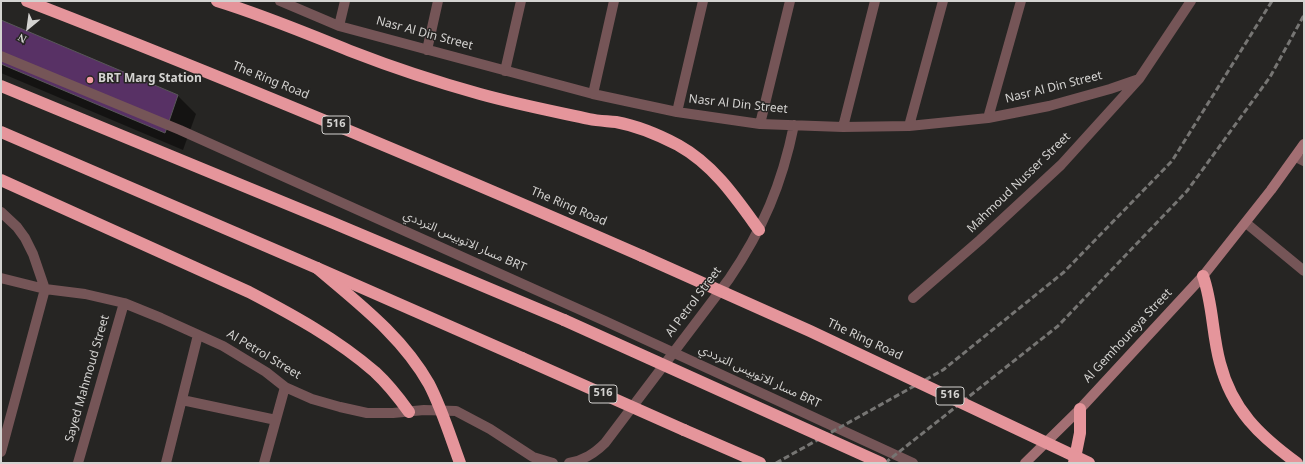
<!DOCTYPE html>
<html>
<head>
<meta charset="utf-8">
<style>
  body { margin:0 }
  #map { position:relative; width:1305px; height:464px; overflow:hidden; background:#262523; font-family:Georgia,serif }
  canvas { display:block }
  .frame { position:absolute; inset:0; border:2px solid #d4d3d1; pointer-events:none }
  .north { position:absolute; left:8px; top:8px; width:40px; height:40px; -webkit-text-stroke:3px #262523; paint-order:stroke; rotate:209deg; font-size:11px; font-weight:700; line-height:16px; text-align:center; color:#d4d3d1 }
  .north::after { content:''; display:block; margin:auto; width:14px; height:18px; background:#d4d3d1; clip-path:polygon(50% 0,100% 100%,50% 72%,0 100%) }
</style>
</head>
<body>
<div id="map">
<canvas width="1305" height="464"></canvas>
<div class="frame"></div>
<div class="north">N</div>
</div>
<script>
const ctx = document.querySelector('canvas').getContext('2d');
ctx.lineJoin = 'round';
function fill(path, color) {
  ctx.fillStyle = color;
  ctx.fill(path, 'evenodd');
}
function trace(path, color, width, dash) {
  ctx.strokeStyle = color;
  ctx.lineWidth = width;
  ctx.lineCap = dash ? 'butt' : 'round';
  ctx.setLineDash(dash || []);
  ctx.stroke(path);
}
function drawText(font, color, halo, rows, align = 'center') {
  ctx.font = font + ' Georgia,"Noto Sans Arabic",serif';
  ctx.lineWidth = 3;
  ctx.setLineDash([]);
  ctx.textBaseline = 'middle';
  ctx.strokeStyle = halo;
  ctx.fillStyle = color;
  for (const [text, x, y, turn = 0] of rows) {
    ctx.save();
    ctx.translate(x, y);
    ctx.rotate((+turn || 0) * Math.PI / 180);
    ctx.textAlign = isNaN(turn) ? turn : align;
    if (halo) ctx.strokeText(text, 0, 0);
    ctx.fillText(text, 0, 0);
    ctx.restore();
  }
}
fill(new Path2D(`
  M1 22 178 96 196 114 183 150 1 73Z`), '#0007');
const building = new Path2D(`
  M1 20 178 95 165 133 1 64Z`);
fill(building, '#583165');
trace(building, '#595759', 1);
trace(new Path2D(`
  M1 56 180 130 605 321 913 463`), '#755557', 10);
trace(new Path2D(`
  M280 1 339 26 593 94 677 112 760 124 843 127 909 126 988 118 1049 106 1110 89 1139 79
  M339 26 345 1
  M427 50 438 1
  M505 71 521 1
  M593 94 614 1
  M677 112 703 1
  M988 118 1021 1
  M760 124 790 1
  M909 126 943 1
  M843 127 875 1
  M1296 157 1304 161
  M1 212 17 227 25 238 33 254 45 289 1 452
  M1246 223 1304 271
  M1 278 45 289 85 294 124 303 161 318 223 346 266 372 285 387 312 399 340 407 367 413H393L424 410 456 411 490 429 533 457 553 463
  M913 298 980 240 1061 165 1139 79 1191 1
  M182 400 276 420
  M78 463 124 303
  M166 463 198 335
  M264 463 285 387
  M569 463C584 460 594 454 605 443L729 279C763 229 782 184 794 125`), '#755557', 10);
trace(new Path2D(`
  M1025 463 1080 409 1203 276 1271 190 1304 144`), '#a36f73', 10);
trace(new Path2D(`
  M27 1C234 81 438 167 642 256
  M217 1C263 15 308 34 353 52 394 68 437 82 480 94 516 104 552 111 589 119 598 121 607 121 616 122 638 126 659 135 678 145 714 165 736 198 759 230
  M1 86 331 222 564 320
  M1 132 317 268 522 358
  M1 180 249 292C293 315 337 339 375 372 388 384 399 398 409 412
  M1203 276C1213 304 1212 334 1220 363 1232 410 1260 436 1297 463
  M684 430 760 463
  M1074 463 1080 433V409`), '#e5959b', 12);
trace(new Path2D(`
  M776 463 943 370 1064 272 1172 161 1272 1
  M885 463 1058 326 1187 191 1270 77 1304 15`), '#767573', 3, [6, 3]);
trace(new Path2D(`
  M642 256 810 331 1089 463
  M317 268C358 303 402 336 429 384 442 409 450 436 460 463
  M564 320 881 463
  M522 358 684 430`), '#e5959b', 12);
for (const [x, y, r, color] of [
  [90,80,4,"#f49aa1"]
]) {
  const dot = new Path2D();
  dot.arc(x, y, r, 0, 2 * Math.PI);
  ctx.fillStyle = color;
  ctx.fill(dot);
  trace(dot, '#262523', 1.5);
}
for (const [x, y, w] of [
  [336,125,28],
  [603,394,28],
  [950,396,28]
]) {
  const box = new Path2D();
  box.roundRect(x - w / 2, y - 9, w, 18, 3);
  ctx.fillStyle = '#262523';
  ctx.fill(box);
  trace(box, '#d4d3d1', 1);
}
drawText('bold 11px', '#d4d3d1', null, [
  ["516",336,125],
  ["516",603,394],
  ["516",950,396]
]);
drawText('12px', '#d4d3d1', '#262523', [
  ["Nasr Al Din Street",424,35,15],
  ["The Ring Road",270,82,22],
  ["Nasr Al Din Street",1054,89,-14],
  ["Nasr Al Din Street",738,106,6],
  ["Mahmoud Nusser Street",1020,184,-44],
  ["The Ring Road",568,208,23],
  ["مسار الاتوبيس الترددي BRT",464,243,24],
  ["Al Petrol Street",695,303,-53],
  ["Al Gemhoureya Street",1129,337,-47],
  ["The Ring Road",864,341,25],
  ["Al Petrol Street",263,356,31],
  ["مسار الاتوبيس الترددي BRT",759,378,25],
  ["Sayed Mahmoud Street",89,379,-74]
]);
drawText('bold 12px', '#d4d3d1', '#262523', [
  ["BRT Marg Station",98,80]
], 'left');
</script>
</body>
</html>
